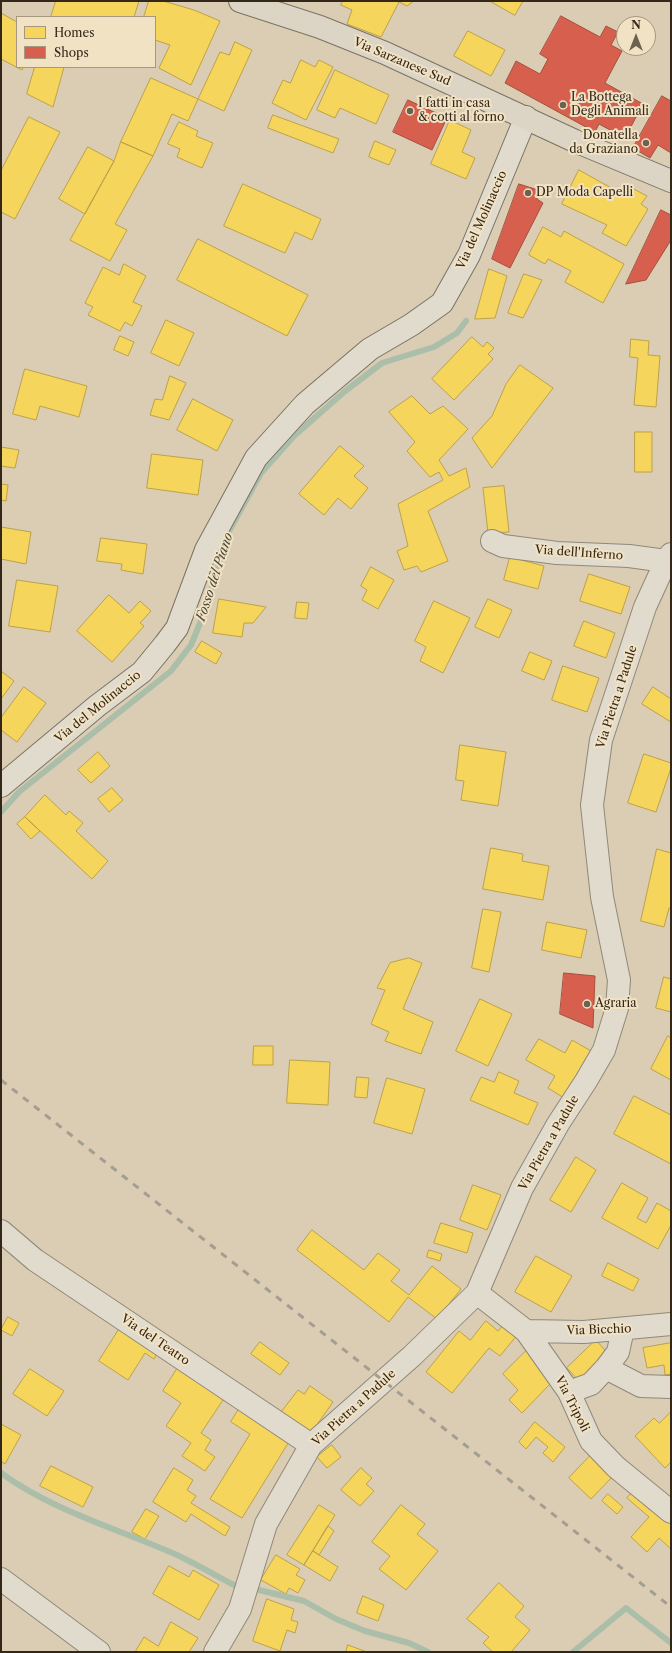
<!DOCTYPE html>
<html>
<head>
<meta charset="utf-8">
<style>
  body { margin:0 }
  #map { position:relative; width:672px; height:1653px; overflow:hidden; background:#dacdb3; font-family:"Libre Caslon Text",serif }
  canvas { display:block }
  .frame { position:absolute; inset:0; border:2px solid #33271a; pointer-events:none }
  .legend { position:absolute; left:16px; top:16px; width:140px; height:52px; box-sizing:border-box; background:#f1e2c4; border:1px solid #a59780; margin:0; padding:5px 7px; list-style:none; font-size:12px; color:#33271a }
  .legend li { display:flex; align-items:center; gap:8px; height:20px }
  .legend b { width:20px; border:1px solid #a59780 }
  .north { position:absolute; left:616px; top:16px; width:40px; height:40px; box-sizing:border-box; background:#f1e2c4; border:1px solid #a59780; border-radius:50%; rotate:0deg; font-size:11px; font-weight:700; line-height:16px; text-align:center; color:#33271a }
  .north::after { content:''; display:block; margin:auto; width:14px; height:18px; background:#6d6150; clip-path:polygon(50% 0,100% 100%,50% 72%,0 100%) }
</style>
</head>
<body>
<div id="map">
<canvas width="672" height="1653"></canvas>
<div class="frame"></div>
<ul class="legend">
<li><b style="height:11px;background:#f6d55c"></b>Homes</li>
<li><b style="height:11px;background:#d6604d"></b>Shops</li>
</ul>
<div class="north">N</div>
</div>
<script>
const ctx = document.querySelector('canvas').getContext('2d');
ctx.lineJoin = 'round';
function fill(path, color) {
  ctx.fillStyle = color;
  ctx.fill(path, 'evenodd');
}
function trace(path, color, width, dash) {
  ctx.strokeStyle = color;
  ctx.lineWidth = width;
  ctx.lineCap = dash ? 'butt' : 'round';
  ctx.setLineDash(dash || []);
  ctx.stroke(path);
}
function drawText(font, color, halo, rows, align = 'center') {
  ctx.font = font + ' "Libre Caslon Text",serif';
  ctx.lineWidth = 4;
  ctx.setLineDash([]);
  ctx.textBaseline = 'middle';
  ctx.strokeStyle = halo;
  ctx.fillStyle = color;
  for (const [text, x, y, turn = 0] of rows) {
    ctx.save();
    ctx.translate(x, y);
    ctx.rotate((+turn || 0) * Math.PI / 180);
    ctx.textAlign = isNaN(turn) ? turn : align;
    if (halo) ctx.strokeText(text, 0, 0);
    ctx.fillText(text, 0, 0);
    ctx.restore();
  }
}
const homes = new Path2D(`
  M56 1H139L134 17H51Z
  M149 1H163L194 10 220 21 191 85 159 68 170 45 155 40V17H144Z
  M343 1H414L407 6 399 2 381 37 347 24 352 10 341 5Z
  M490 1H523L515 15Z
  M1 13 17 22V67H23L22 70 1 59Z
  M468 31 505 50 491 76 454 56Z
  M235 42 252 50 224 111 198 99 220 52 229 55Z
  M301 60 315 67 319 60 333 67 306 120 272 103 283 80 290 83Z
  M35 67H64L53 107 27 94Z
  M335 70 389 95 376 124 340 108 335 118 317 110Z
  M151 78 198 99 188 121 172 114 153 156 121 142Z
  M273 115 339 139 333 153 268 128Z
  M29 117 60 132 15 219 1 212V171Z
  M450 120 471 130 462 152 475 158 466 179 431 164Z
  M179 122 198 131 196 136 213 143 202 168 177 157 180 149 168 144Z
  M375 141 396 150 389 165 369 157Z
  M121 142 153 156 115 224 127 230 110 261 70 240 114 161Z
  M88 147 114 161 85 214 59 199Z
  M579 170 622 194 626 185 647 196 641 204 648 209 626 246 602 233 607 225 562 204Z
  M243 184 321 219 312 240 295 232 285 253 224 226Z
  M543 227 561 237 564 231 624 264 603 303 565 282 571 271 548 259 545 264 529 255Z
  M198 239 308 295 287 336 177 280Z
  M124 264 146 276 133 302 142 306 132 326 125 322 120 331 88 315 93 307 85 303 103 267 119 275Z
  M489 269 507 276 495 318 475 319Z
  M524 274 542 280 523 318 508 313Z
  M166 320 194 333 179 366 151 353Z
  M120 336 134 342 128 356 114 350Z
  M472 337 483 347 487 342 494 348 488 354 493 359 454 400 432 379Z
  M631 339 649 341 648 355 660 356 656 407 634 405 638 358 630 357Z
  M520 365 553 388 492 468 472 438 492 416 506 384Z
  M25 369 87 386 79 417 40 406 36 420 13 414Z
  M170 376 186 383 169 420 150 415 155 399 162 400Z
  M412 396 430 414 443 406 468 429 439 460 449 476 466 468 470 487 428 511 448 561 421 572 417 566 404 570 397 551 408 546 398 504 443 480 439 472 430 477 407 451 415 442 389 412Z
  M193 399 233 420 217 451 177 430Z
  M635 432H652V472H635Z
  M340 446 364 466 354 476 368 488 351 509 338 498 324 515 299 494Z
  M1 447 19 450 15 468 1 466Z
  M152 454 203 460 198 495 147 488Z
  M1 484 8 485 6 501 1 500Z
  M504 486 509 532 488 533 483 488Z
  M1 527 31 532 26 564 1 559Z
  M101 538 147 544 143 574 121 570 122 564 97 561Z
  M510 557 544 566 538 589 504 580Z
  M371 567 394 580 378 609 362 600 367 590 361 586Z
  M589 574 630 587 621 614 580 601Z
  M17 580 58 586 50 632 9 626Z
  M109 595 129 613 140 601 151 611 140 623 144 626 112 662 77 631Z
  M219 599 266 607 253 623H244L242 637 213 633Z
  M488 599 512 610 499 638 475 627Z
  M434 601 470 618 443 673 420 661 426 647 415 641Z
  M297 602 309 603 307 619 295 618Z
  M584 621 615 633 606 658 574 646Z
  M202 641 222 653 216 664 195 652Z
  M530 652 552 661 544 680 522 671Z
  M563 666 599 678 587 712 552 700Z
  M1 671 14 681 1 699Z
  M24 687 46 703 17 742 1 730V718Z
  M653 687 671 699V722L642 704Z
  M460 745 506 752 498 806 461 800 464 781 456 780Z
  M98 752 110 766 91 783 78 770Z
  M644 754 671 763V768L656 812 628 803Z
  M112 788 123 800 109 812 98 799Z
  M45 795 66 815 69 811 83 823 76 831 108 861 92 879 25 817Z
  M25 817 40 831 31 839 17 824Z
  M491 848 523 854 522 861 549 866 543 900 483 889Z
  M657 849 671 853V908H669L664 927 641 921Z
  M483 909 501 912 489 972 472 968Z
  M547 922 587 930 581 958 542 950Z
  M409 958 422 963 403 1009 433 1022 421 1054 385 1041 389 1032 371 1024 385 990 377 988 390 963Z
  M664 977 671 979V1012L656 1008Z
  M480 999 512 1014 488 1066 456 1051Z
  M668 1036 671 1038V1080L651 1069Z
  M539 1039 565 1053 572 1040 591 1051 564 1098 548 1088 555 1076 526 1060Z
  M254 1046H273V1065H253Z
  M290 1060 330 1062 328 1105 287 1103Z
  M499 1072 519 1081 514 1093 538 1103 528 1125 470 1100 481 1077 494 1082Z
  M357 1077 369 1078 367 1098 355 1097Z
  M387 1078 425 1089 412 1134 374 1123Z
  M634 1096 671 1115V1164L614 1134Z
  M576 1157 596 1170 571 1212 550 1200Z
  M622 1183 648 1198 637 1218 646 1223 657 1203 671 1211V1225L658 1249 602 1218Z
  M473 1185 501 1195 487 1230 460 1220Z
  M441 1223 473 1233 467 1253 434 1243Z
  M312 1230 364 1270 378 1253 400 1270 391 1281 409 1295 432 1266 461 1289 437 1319 408 1297 389 1322 297 1250Z
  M429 1250 442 1254 440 1261 427 1257Z
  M536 1256 572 1276 551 1312 515 1292Z
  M608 1263 639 1279 633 1291 602 1276Z
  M8 1317 19 1323 12 1336 1 1330Z
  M486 1321 498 1331 505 1323 518 1334 500 1356 489 1348 452 1393 426 1372 459 1331 470 1340Z
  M120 1328 158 1352 154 1359 145 1353 128 1380 99 1361Z
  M596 1340 610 1356 581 1383 567 1368Z
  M260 1342 289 1363 280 1375 251 1354Z
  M671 1343V1374L665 1375 664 1365 647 1368 643 1348Z
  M528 1349 551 1383 522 1413 509 1400 518 1390 503 1374Z
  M179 1366 225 1397 201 1433 211 1440 205 1450 215 1457 205 1471 182 1456 191 1443 166 1426 181 1403 163 1391Z
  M30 1369 64 1391 47 1416 13 1394Z
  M310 1386 333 1402 311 1433 281 1412 298 1390 304 1394Z
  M239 1409 290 1440 242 1518 210 1499 250 1434 231 1422Z
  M671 1412V1462L665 1468 635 1436 654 1418 659 1423Z
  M535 1422 565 1447 553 1462 543 1453 548 1447 536 1437 526 1449 519 1442Z
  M1 1424 21 1435 5 1464 1 1461Z
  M332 1445 341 1457 327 1468 317 1457Z
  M592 1454 614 1475 591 1499 569 1478Z
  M51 1466 93 1487 83 1507 40 1486Z
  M174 1468 193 1480 187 1490 196 1496 191 1503 230 1527 225 1536 191 1514 186 1522 153 1502Z
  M361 1468 372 1478 366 1484 374 1491 360 1506 341 1490Z
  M632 1493 650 1510 656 1503 671 1517V1549L659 1538 647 1552 631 1537 649 1517 627 1498Z
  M608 1494 623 1507 617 1514 602 1501Z
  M319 1505 335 1515 304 1565 287 1555Z
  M401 1505 425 1524 417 1534 438 1551 406 1590 379 1569 390 1556 372 1542Z
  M146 1509 159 1516 145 1539 132 1532Z
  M328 1526 334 1531 319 1555 313 1551Z
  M313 1551 338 1567 330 1581 304 1565Z
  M276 1555 300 1569 296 1575 305 1580 298 1593 289 1588 286 1594 261 1580Z
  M169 1566 189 1577 193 1570 219 1585 199 1620 153 1594Z
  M499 1583 524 1606 515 1617 530 1630 511 1652H493L483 1643 489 1637 467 1619Z
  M363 1596 384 1605 378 1621 357 1613Z
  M267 1599 294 1609 291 1620 298 1622 295 1633 287 1630 280 1651 253 1641Z
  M171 1622 198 1638 189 1652H135L144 1637 158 1646Z
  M348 1645 367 1652H346Z`);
fill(homes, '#f6d55c');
trace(homes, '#bca148', 1);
const shops = new Path2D(`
  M561 16 600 37 606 26 618 32 611 45 622 51 605 83 643 104 625 138 599 124 595 132 505 83 516 61 540 74 548 59 540 54Z
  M662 96 671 101V153L658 145 650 158 633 148Z
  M408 100 447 118 432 150 393 132Z
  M519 184 538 190 537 199 543 203 510 268 492 259Z
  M661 210 671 215V240L646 280 626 284Z
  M564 973 595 976 593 1028 560 1014Z`);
fill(shops, '#d6604d');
trace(shops, '#a54f3e', 1);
trace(new Path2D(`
  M1 812 19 792 171 671 191 645 205 611 228 533 261 473 294 436 344 392 382 363 434 347 457 333 466 321
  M1 1473C53 1511 118 1529 177 1555 196 1564 215 1575 234 1585
  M259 1590 304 1601 336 1619 365 1631 409 1643 428 1652
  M573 1652 626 1608 671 1643`), '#abbeaa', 6);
const street = new Path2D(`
  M492 541 503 546 557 553 629 556 666 561
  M1 1231 35 1260 311 1445
  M477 1293 526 1331 569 1392 591 1441 616 1467 671 1512
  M526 1331 584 1332 671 1324
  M606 1368 618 1352 623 1329
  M569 1392 591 1384 606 1368 641 1386 671 1387
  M1 1579 99 1652
  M215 1652 240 1609 266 1524 311 1445 412 1356 477 1293 522 1188 558 1124 586 1081 604 1050 617 1008 619 980 602 897 592 805 601 740 645 607 666 561 671 554`);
const secondary = new Path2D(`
  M1 786 97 706 142 672 165 644 177 628 206 550 256 458 305 404 370 349 411 325 442 303 469 255 526 117`);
const primary = new Path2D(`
  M240 1 320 27 385 53 575 141 671 181`);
trace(street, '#908878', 24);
trace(secondary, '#7a7263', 24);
trace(primary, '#7a7263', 24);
trace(street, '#e1dbce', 22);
trace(secondary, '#e1dbce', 22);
trace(primary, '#dcd5c6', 22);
trace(new Path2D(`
  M1 1080 671 1607`), '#a39d92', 3, [7, 7]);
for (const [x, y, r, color] of [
  [563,105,4,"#6d6150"],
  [410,111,4,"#6d6150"],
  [646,143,4,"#6d6150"],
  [528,193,4,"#6d6150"],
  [587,1004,4,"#6d6150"]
]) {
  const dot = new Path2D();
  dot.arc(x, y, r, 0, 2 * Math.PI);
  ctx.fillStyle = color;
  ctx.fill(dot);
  trace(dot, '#f1e2c4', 1.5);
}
drawText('12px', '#33271a', '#f1e2c4', [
  ["Via Sarzanese Sud",402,62,23],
  ["Via del Molinaccio",482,220,-66],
  ["Via dell'Inferno",579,553,4],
  ["Via Pietra a Padule",617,697,-72],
  ["Via del Molinaccio",98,707,-39],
  ["Via Pietra a Padule",549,1143,-60],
  ["Via Bicchio",599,1330,-2],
  ["Via del Teatro",155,1340,34],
  ["Via Tripoli",572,1404,63],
  ["Via Pietra a Padule",354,1408,-42]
]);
drawText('12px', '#33271a', '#f1e2c4', [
  ["La Bottega",571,98],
  ["Degli Animali",571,112],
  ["I fatti in casa",418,104],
  ["& cotti al forno",418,118],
  ["Donatella",638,136,"right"],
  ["da Graziano",638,150,"right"],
  ["DP Moda Capelli",536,193],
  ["Agraria",595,1004]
], 'left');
drawText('italic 13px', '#4c4b3d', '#f1e2c4', [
  ["Fosso del Piano",215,577,-72]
]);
</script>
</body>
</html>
